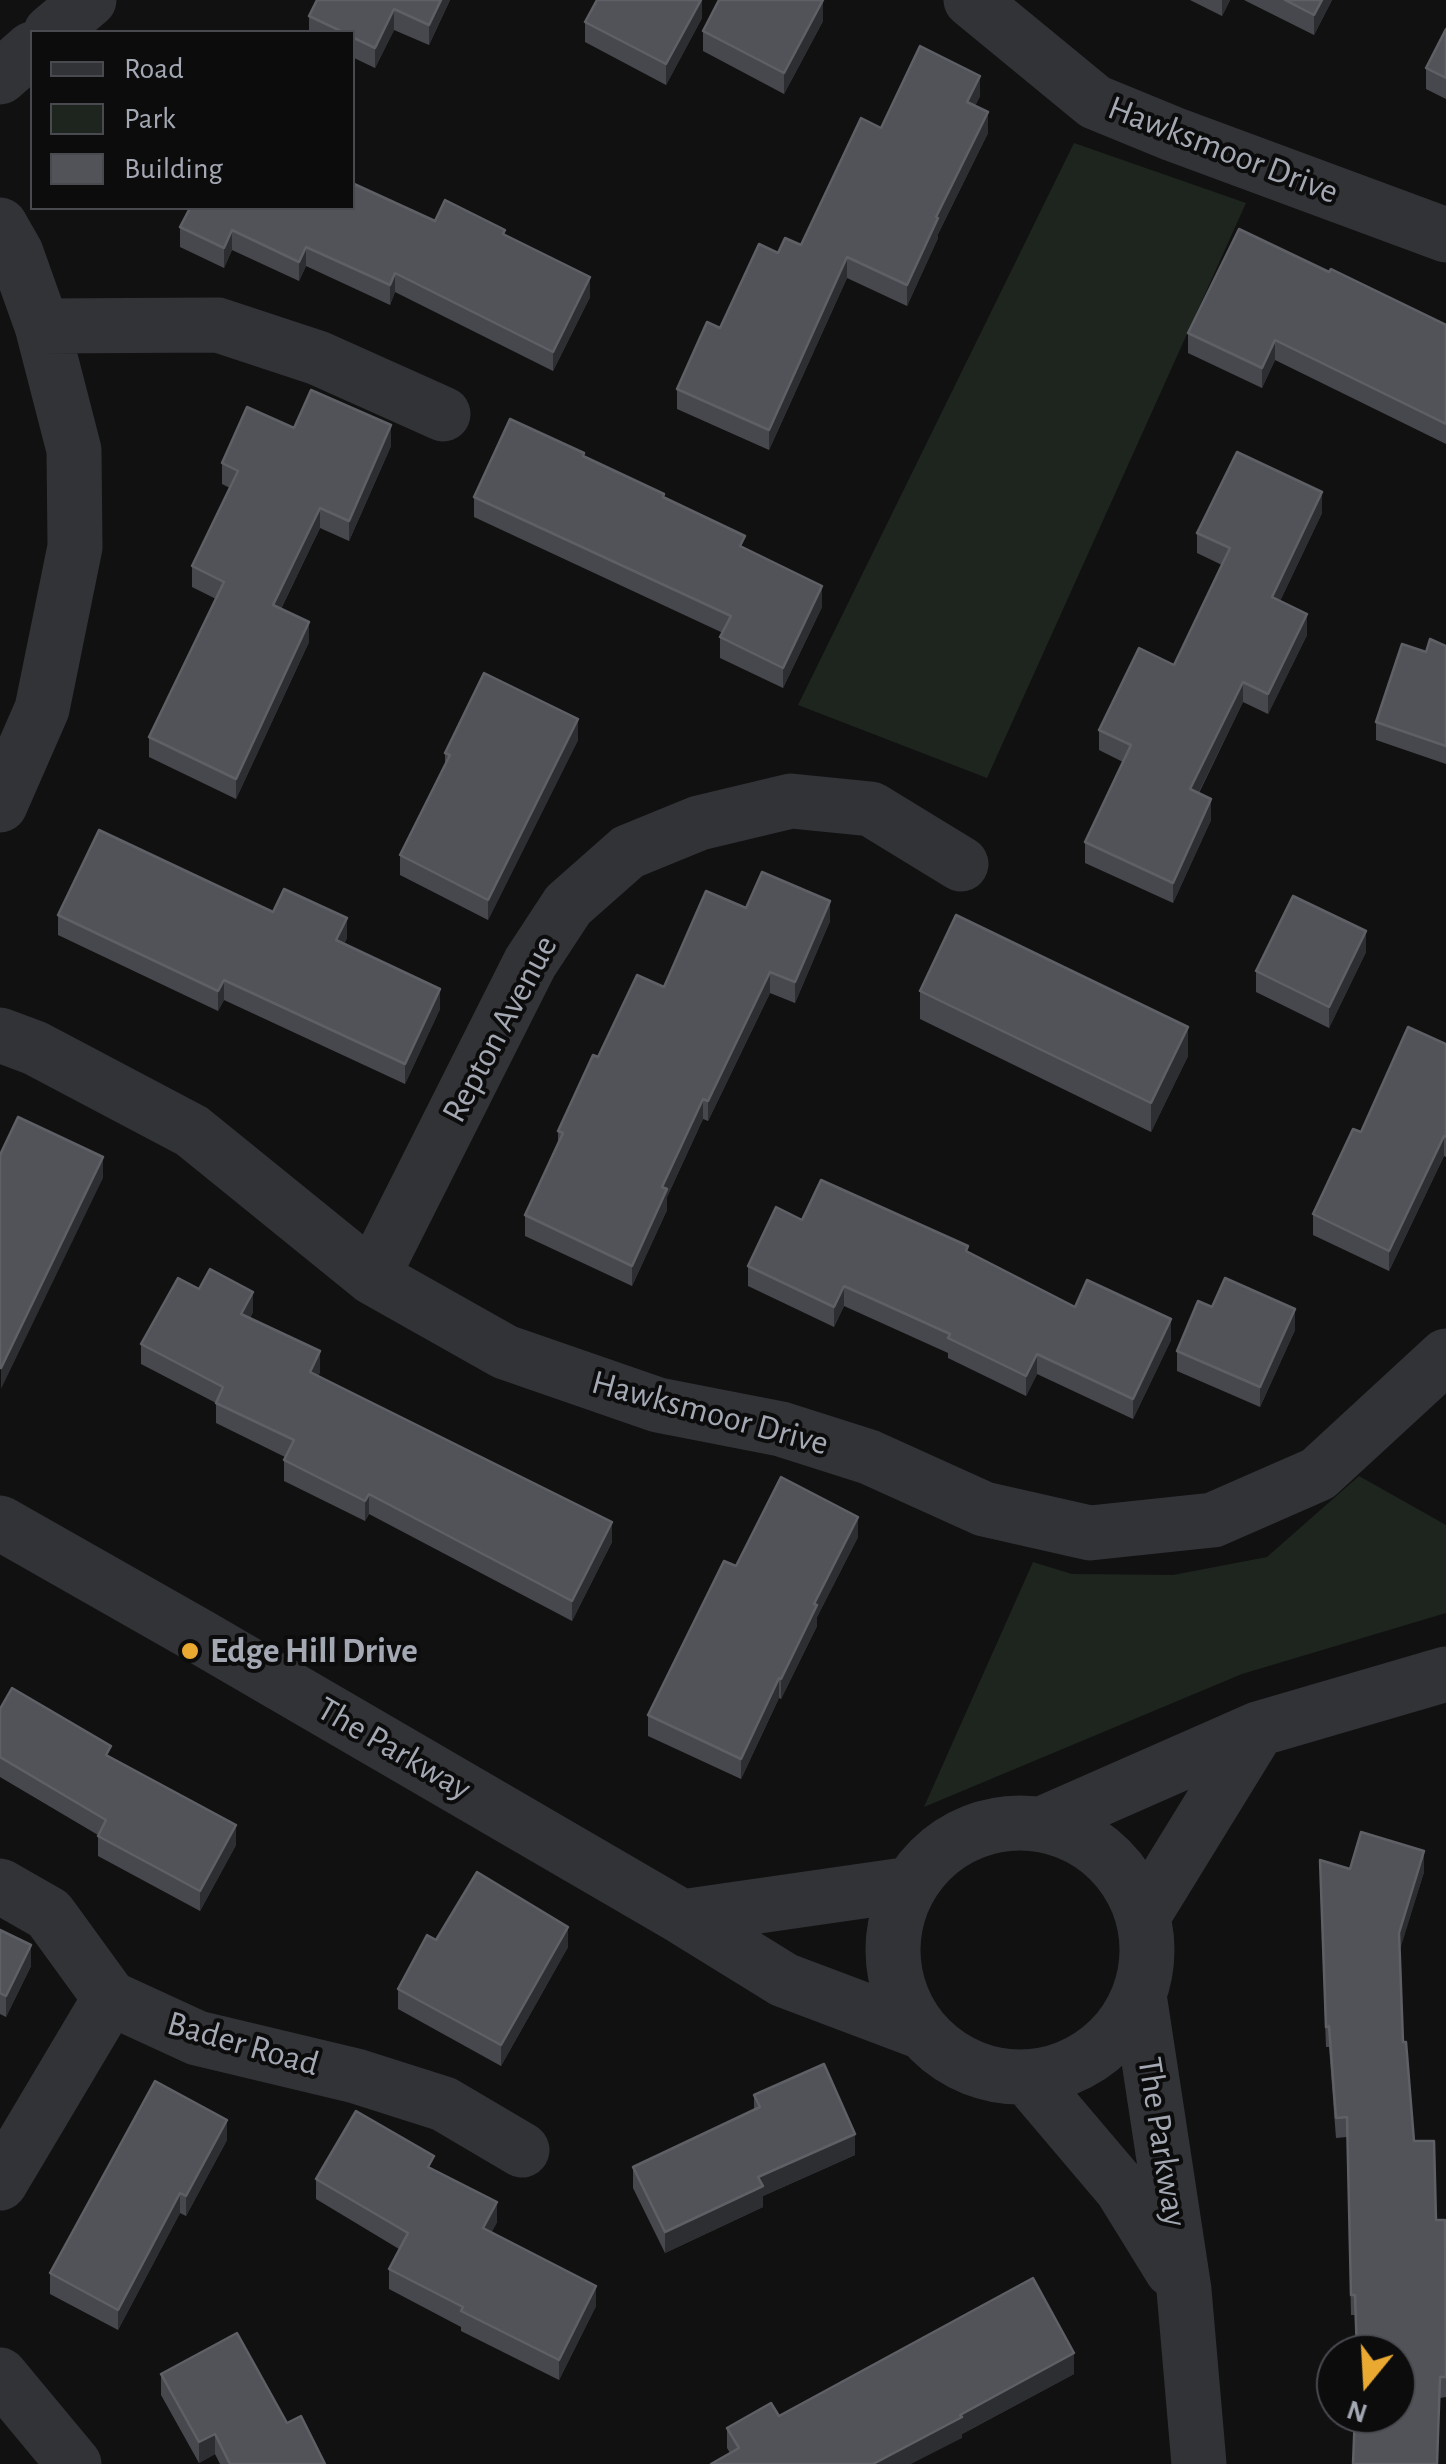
<!DOCTYPE html>
<html>
<head>
<meta charset="utf-8">
<style>
  body { margin:0 }
  #map { position:relative; width:1446px; height:2464px; overflow:hidden; background:#111112; font-family:"Alegreya Sans",sans-serif }
  canvas { display:block }
  .legend { position:absolute; left:30px; top:30px; width:325px; height:180px; box-sizing:border-box; background:#0c0c0d; border:2px solid #484a4f; margin:0; padding:12px 18px; list-style:none; font-size:30px; color:#a3a8b3 }
  .legend li { display:flex; align-items:center; gap:20px; height:50px }
  .legend b { width:50px; border:2px solid #484a4f }
  .north { position:absolute; left:1316px; top:2334px; width:100px; height:100px; box-sizing:border-box; background:#0c0c0d; border:2px solid #484a4f; border-radius:50%; rotate:198deg; font-size:28px; font-weight:700; line-height:40px; text-align:center; color:#a3a8b3 }
  .north::after { content:''; display:block; margin:auto; width:35px; height:45px; background:#eaaa31; clip-path:polygon(50% 0,100% 100%,50% 72%,0 100%) }
</style>
</head>
<body>
<div id="map">
<canvas width="1446" height="2464"></canvas>
<ul class="legend">
<li><b style="height:12px;background:#323337"></b>Road</li>
<li><b style="height:28px;background:#1d251e"></b>Park</li>
<li><b style="height:28px;background:#515358"></b>Building</li>
</ul>
<div class="north">N</div>
</div>
<script>
const ctx = document.querySelector('canvas').getContext('2d');
ctx.lineJoin = 'round';
function fill(path, color) {
  ctx.fillStyle = color;
  ctx.fill(path, 'evenodd');
}
function trace(path, color, width, dash) {
  ctx.strokeStyle = color;
  ctx.lineWidth = width;
  ctx.lineCap = dash ? 'butt' : 'round';
  ctx.setLineDash(dash || []);
  ctx.stroke(path);
}
function drawText(font, color, halo, rows, align = 'center') {
  ctx.font = font + ' "Alegreya Sans",sans-serif';
  ctx.lineWidth = 8;
  ctx.setLineDash([]);
  ctx.textBaseline = 'middle';
  ctx.strokeStyle = halo;
  ctx.fillStyle = color;
  for (const [text, x, y, turn = 0] of rows) {
    ctx.save();
    ctx.translate(x, y);
    ctx.rotate((+turn || 0) * Math.PI / 180);
    ctx.textAlign = isNaN(turn) ? turn : align;
    if (halo) ctx.strokeText(text, 0, 0);
    ctx.fillText(text, 0, 0);
    ctx.restore();
  }
}
fill(new Path2D(`
  M1074 143 1246 203 987 778 798 705Z
  M1359 1476 1446 1525V1613L1242 1674 924 1807 1033 1562 1072 1574 1173 1575 1267 1557Z`), '#1d251e');
trace(new Path2D(`
  M971 0 1095 102 1173 134 1446 235
  M51 32 89 0
  M0 77 32 49
  M0 225 16 253 42 326 74 450 75 547 42 709 0 805
  M42 326 218 325 318 358 443 414
  M0 1035 35 1048 192 1131 372 1277 505 1352 658 1405 781 1429 869 1457 984 1509 1090 1533 1213 1520 1318 1474 1446 1356
  M372 1277 530 963 568 905 628 852 699 823 791 801 871 809 961 864
  M0 1886 49 1914 110 1998 197 2038 356 2076 444 2104 522 2150
  M0 2183 110 1998
  M0 2375 74 2464`), '#323337', 55);
trace(new Path2D(`
  M0 1523 199 1636 682 1917 784 1980 922 2032
  M893 1950a127 127 0 1 1 254 0a127 127 0 1 1-254 0Z
  M1042 1824 1258 1729 1446 1674
  M1143 1916 1258 1729
  M682 1917 911 1884
  M1139 1995 1184 2290 1199 2464
  M1027 2077 1122 2189 1172 2270`), '#323337', 55);
fill(new Path2D(`
  M450 0 429 45 394 30 375 68 352 57V32H309V16Z
  M702 0V18L666 85 585 42V22Z
  M1190 0H1230L1222 16Z
  M1244 0H1332L1314 35Z
  M823 21 784 94 703 51V31Z
  M1446 29V99L1426 89V68Z
  M980 96 975 106 988 133 938 234V238L907 306 847 278 769 450 677 409V389L720 328 778 253 801 245 881 128Z
  M186 208H352L435 221 505 235 590 297 553 371 395 292 390 305 306 266 299 281 232 250 224 268 180 247V227L189 210Z
  M1329 272 1446 325V444L1275 360 1262 388 1188 353V333Z
  M294 428 391 446 349 541 320 528 281 609 309 642 236 799 149 757V737L216 599 192 587V566L230 488 222 484V463Z
  M584 456 664 498 745 549 822 607 783 688 720 658V637L723 633 474 517V497Z
  M1322 513 1280 601 1307 635 1268 714 1243 702 1199 793 1211 820 1173 903 1085 863V842L1123 762 1099 750V730L1174 665 1222 565 1197 553V533Z
  M1446 646V764L1376 740V722L1426 652Z
  M578 740 488 920 400 875V855L445 765V753Z
  M746 908 830 921 795 1003 770 993 708 1121 703 1119 667 1197V1210L632 1286 525 1236V1215L558 1144V1131L598 1057 664 987Z
  M273 912 347 938 344 944 440 1009 405 1084 224 1000 218 1011 58 935V915Z
  M1366 952 1329 1028 1256 992V971Z
  M920 991 1188 1056 1151 1132 920 1019Z
  M1446 1044V1157L1444 1156 1389 1271 1313 1235V1214L1361 1132Z
  M802 1220 968 1252 1075 1307 1171 1340 1133 1419 1037 1374 1026 1396 948 1358V1353L844 1306 834 1327 748 1286V1266Z
  M199 1289 253 1312 250 1318 320 1372 318 1376 612 1542 572 1621 369 1514 365 1521 284 1481V1460L285 1457 216 1423V1403L141 1364V1344Z
  M1212 1307 1295 1330 1260 1407 1177 1371V1351Z
  M858 1537 817 1617V1626L781 1699 779 1698 741 1779 648 1736V1715L736 1566Z
  M0 1709 111 1757 236 1845 200 1911 98 1856V1835L0 1777Z
  M1350 1869 1424 1872 1399 1951 1403 2042 1414 2141 1436 2220 1446 2243V2397L1440 2398 1396 2414 1355 2315H1351L1347 2137 1336 2138 1329 2047H1326L1320 1880Z
  M0 1930 31 1966 6 2017 0 2014Z
  M436 1940 568 1947 501 2066 398 2009V1989Z
  M754 2095 855 2155 763 2196V2207L665 2253 633 2188V2167L754 2109Z
  M227 2140 186 2216 180 2213 118 2330 50 2294V2273Z
  M434 2170 497 2222 491 2233 596 2306 559 2380 461 2331V2327L389 2289V2269L399 2249 316 2199V2179Z
  M161 2374 287 2423 325 2464H220L215 2454 199 2463 161 2395Z
  M1074 2374 962 2434V2438L730 2453 727 2448V2428L779 2416Z`), '#47484d');
fill(new Path2D(`
  M441 0H450L429 45V25Z
  M701 0H702V18L666 85V64Z
  M823 0V21L784 94V73Z
  M1222 0H1230L1222 16Z
  M1322 0H1332L1314 35V15Z
  M394 9V30L375 68V48Z
  M980 76V96L967 123V102Z
  M988 112V133L938 234V238L907 306V285L936 217Z
  M232 230V250L224 268V248Z
  M306 247V266L299 281V262Z
  M847 257V278L769 450V430Z
  M395 273V292L390 305V285Z
  M590 277V297L553 371V352Z
  M1275 340V360L1262 388V368Z
  M391 425V446L349 541V521Z
  M1322 492V513L1272 618V597Z
  M320 508V528L273 625V605Z
  M822 586V607L783 688V668Z
  M1307 614V635L1268 714V694Z
  M309 622V642L236 799V779Z
  M1243 682V702L1190 810V789Z
  M578 719V740L488 920V900Z
  M1211 799V820L1173 903V883Z
  M830 901V921L795 1003V982Z
  M347 918V938L336 960V940Z
  M1366 931V952L1329 1028V1007Z
  M770 972V993L708 1121V1101Z
  M224 980V1000L218 1011V991Z
  M440 989V1009L405 1084V1064Z
  M1188 1027V1056L1151 1132V1103Z
  M703 1099V1119L667 1197V1210L632 1286V1266L662 1187Z
  M1444 1136V1156L1389 1271V1251Z
  M103 1157V1178L1 1389V1368Z
  M844 1286V1306L834 1327V1307Z
  M253 1292V1312L241 1334V1314Z
  M1295 1309V1330L1260 1407V1387Z
  M1171 1319V1340L1133 1419V1399Z
  M320 1351V1372L310 1392V1372Z
  M1037 1354V1374L1026 1396V1376Z
  M369 1494V1514L365 1521V1501Z
  M858 1517V1537L817 1617V1626L781 1699V1679L814 1604Z
  M612 1522V1542L572 1621V1601Z
  M779 1678V1698L741 1779V1759Z
  M236 1825V1845L200 1911V1891Z
  M1424 1851V1872L1399 1953V1933Z
  M568 1927V1947L501 2066V2045Z
  M31 1945V1966L6 2017V1996Z
  M227 2120V2140L186 2216V2196Z
  M855 2134V2155L763 2196V2207L665 2253V2232L758 2177Z
  M180 2193V2213L118 2330V2310Z
  M497 2202V2222L483 2249V2228Z
  M596 2286V2306L559 2380V2360Z
  M1074 2353V2374L962 2434V2438L911 2464H873Z
  M215 2434V2454L199 2463V2442Z`), '#2d2e31');
const building = new Path2D(`
  M317 0H441L429 25 394 9 375 48 352 37V32H343L309 16Z
  M597 0H701L666 64 585 22Z
  M719 0H823L784 73 703 31Z
  M1285 0H1322L1314 15Z
  M1446 29V78L1426 68Z
  M920 46 980 76 967 102 988 112 936 217 938 218 907 285 847 257 769 430 677 389 707 322 720 328 759 244 778 253 785 238 801 245 861 118 881 128Z
  M352 183 435 221 445 200 505 230 503 234 590 277 553 352 395 273 390 285 306 247 299 262 232 230 224 248 180 227 190 208H352Z
  M1239 229 1329 272 1331 269 1446 325V424L1275 340 1262 368 1188 333Z
  M311 390 391 425 349 521 320 508 273 605 309 622 236 779 149 737 224 582 192 566 238 471 222 463 247 407 294 428Z
  M510 419 584 453 583 456 664 494 663 497 745 536 740 546 822 586 783 668 720 637 731 616 474 497Z
  M1237 452 1322 492 1272 597 1307 614 1268 694 1243 682 1190 789 1211 799 1173 883 1085 842 1131 745 1099 730 1139 648 1174 665 1230 548 1197 533Z
  M1430 639 1446 646V746L1376 722 1402 644 1426 652Z
  M484 673 578 719 488 900 400 855 450 755 445 753Z
  M99 830 273 912 284 889 347 918 336 940 440 989 405 1064 224 980 218 991 58 915Z
  M762 872 830 901 795 982 770 972 708 1101 703 1099 662 1187 667 1189 632 1266 525 1215 563 1133 558 1131 593 1055 598 1057 637 975 664 987 706 891 746 908Z
  M1293 896 1366 931 1329 1007 1256 971Z
  M956 915 1188 1027 1151 1103 920 991Z
  M1408 1027 1446 1044V1137L1444 1136 1389 1251 1313 1214 1353 1129 1361 1132Z
  M18 1117 103 1157 1 1368H0V1155Z
  M821 1180 968 1246 966 1251 1075 1307 1087 1280 1171 1319 1133 1399 1037 1354 1026 1376 948 1338 950 1334 844 1286 834 1307 748 1266 776 1207 802 1220Z
  M210 1269 253 1292 241 1314 320 1351 310 1372 612 1522 572 1601 369 1494 365 1501 284 1460 294 1440 216 1403 223 1387 141 1344 178 1278 199 1289Z
  M1225 1278 1295 1309 1260 1387 1177 1351 1198 1301 1212 1307Z
  M781 1477 858 1517 814 1604 817 1605 781 1679 779 1678 741 1759 648 1715 724 1561 736 1566Z
  M12 1688 111 1746 106 1755 236 1825 200 1891 98 1836 106 1820 0 1757V1709Z
  M1361 1832 1424 1851 1399 1933 1403 2042H1406L1414 2141H1434L1436 2220H1445L1446 2377H1440L1437 2464H1353L1355 2414H1396V2354H1357L1355 2295H1351L1347 2117 1336 2118 1329 2026 1326 2027 1320 1860 1350 1869Z
  M477 1872 568 1927 501 2045 398 1989 427 1935 436 1940Z
  M0 1930 31 1945 6 1996 0 1993Z
  M824 2064 855 2134 758 2177 763 2186 665 2232 633 2167 760 2107 754 2095Z
  M155 2081 227 2120 186 2196 180 2193 118 2310 50 2273Z
  M356 2111 434 2156 428 2167 497 2202 483 2228 596 2286 559 2360 461 2311 463 2307 389 2269 408 2233 316 2179Z
  M1033 2278 1074 2353 960 2415 962 2417 873 2464H711L739 2448 727 2428 771 2403 779 2416Z
  M237 2333 287 2423 301 2416 325 2464H230L215 2434 199 2442 161 2374Z`);
fill(building, '#515358');
trace(building, '#5e6066', 2.5);
for (const [x, y, r, color] of [
  [190,1651,10,"#eaaa31"]
]) {
  const dot = new Path2D();
  dot.arc(x, y, r, 0, 2 * Math.PI);
  ctx.fillStyle = color;
  ctx.fill(dot);
  trace(dot, '#0c0c0d', 4);
}
drawText('35px', '#a3a8b3', '#0c0c0d', [
  ["Hawksmoor Drive",1223,150,21],
  ["Repton Avenue",500,1029,-62],
  ["Hawksmoor Drive",710,1413,15],
  ["The Parkway",394,1749,30],
  ["Bader Road",243,2044,16],
  ["The Parkway",1162,2142,81]
]);
drawText('bold 35px', '#a3a8b3', '#0c0c0d', [
  ["Edge Hill Drive",210,1651]
], 'left');
</script>
</body>
</html>
